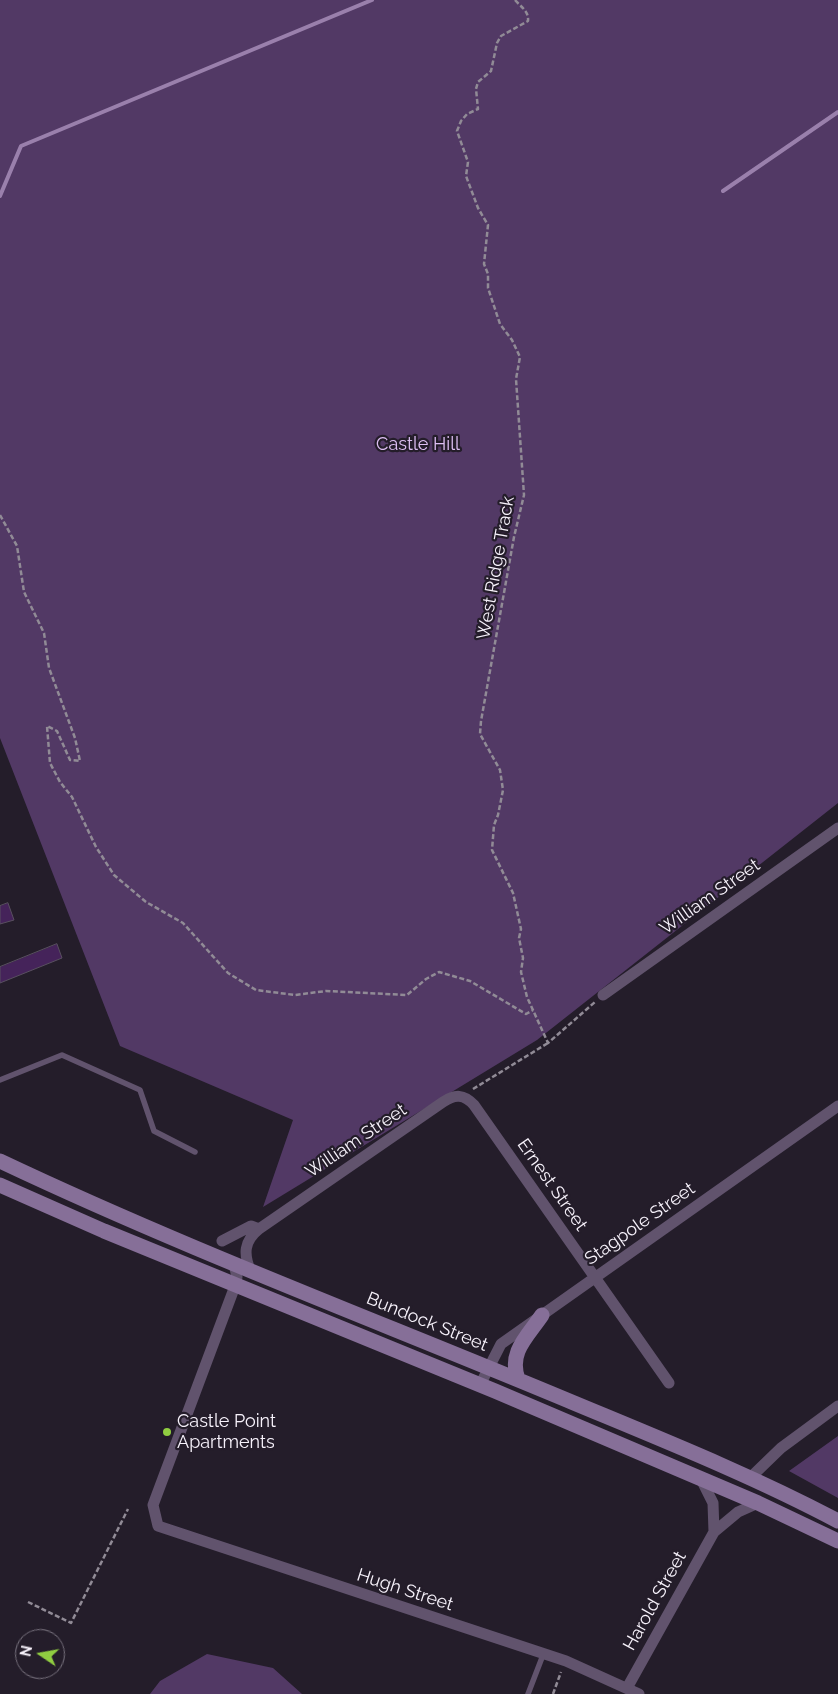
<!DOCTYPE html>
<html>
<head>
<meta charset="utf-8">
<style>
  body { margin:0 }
  #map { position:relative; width:838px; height:1694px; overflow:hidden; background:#241d2a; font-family:Raleway,sans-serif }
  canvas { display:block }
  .north { position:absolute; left:15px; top:1629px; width:50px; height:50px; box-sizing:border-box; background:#241d2a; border:1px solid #78727e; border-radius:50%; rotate:282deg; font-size:14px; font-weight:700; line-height:20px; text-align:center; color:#f7f2fb }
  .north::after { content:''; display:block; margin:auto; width:18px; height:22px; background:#90cd41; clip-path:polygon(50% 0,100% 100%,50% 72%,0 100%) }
</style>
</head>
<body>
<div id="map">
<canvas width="838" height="1694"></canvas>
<div class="north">N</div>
</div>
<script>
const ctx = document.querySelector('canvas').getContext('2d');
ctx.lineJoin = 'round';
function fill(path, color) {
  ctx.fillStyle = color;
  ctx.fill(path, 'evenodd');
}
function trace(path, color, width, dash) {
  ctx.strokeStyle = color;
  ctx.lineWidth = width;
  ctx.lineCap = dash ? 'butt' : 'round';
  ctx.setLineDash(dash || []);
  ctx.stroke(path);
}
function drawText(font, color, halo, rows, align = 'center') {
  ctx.font = font + ' Raleway,sans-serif';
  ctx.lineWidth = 4.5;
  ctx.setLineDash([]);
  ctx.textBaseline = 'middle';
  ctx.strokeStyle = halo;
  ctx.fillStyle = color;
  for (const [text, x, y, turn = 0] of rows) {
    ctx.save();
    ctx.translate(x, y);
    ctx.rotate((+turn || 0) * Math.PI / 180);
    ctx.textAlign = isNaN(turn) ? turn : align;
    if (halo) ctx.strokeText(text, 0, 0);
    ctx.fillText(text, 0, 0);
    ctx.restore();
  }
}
fill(new Path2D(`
  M0 0H838V803L537 1040 263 1207 293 1120 120 1046 0 738Z
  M838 1436V1498L789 1471Z
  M207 1654 273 1668 302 1694H150L160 1681Z`), '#523965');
trace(new Path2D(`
  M723 191 838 112
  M0 196 21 146 372 0`), '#9a80ac', 4);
const building = new Path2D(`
  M8 903 14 920 0 924V906Z
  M57 944 62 958 0 983V967Z`);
fill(building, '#45235a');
trace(building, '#595060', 1);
trace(new Path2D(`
  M515 0C521 7 529 11 528 21L501 36 497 43 491 71 478 82 476 89 478 109 467 114 461 121 457 131 468 162 466 176 478 208 488 225 484 264 488 274V288L500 324 512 340 520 357 516 379 524 495 514 537 481 721 480 734 500 770 503 790 498 815 494 825 492 850 513 893 521 929 519 938 523 958 521 972 527 997 548 1043 595 1002
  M0 515 17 546 24 592 44 633 49 668 75 738 80 761 70 760 57 731 47 726 50 763 60 782 72 797 96 847 114 875 146 902 183 923 228 973 256 990 295 995 326 991 407 995 426 979 439 972 470 981 526 1014 533 1010
  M473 1089 548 1043
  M28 1602 71 1623 128 1509
  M553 1694 561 1672`), '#918b96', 2.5, [5, 2.5]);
trace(new Path2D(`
  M0 1080 62 1055 140 1090 154 1131 195 1152
  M528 1694 543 1655`), '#61536d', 5.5);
trace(new Path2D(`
  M603 995 838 828
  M222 1241 251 1226 259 1229 443 1102C455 1094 464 1094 474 1105L669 1383
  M234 1264 237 1277 235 1286 153 1505 158 1526 566 1661 639 1694
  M251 1272C243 1254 244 1241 259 1229
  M480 1385 501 1344 838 1106
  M751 1477 781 1448 838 1406
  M701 1479 713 1503 714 1532
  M627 1688 714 1532 738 1512 758 1503`), '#61536d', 11);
trace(new Path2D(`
  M0 1161C188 1250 383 1323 574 1403 663 1440 753 1476 838 1521
  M0 1185 104 1231 495 1391 758 1503 838 1541
  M518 1379C508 1352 528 1336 542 1315`), '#866f98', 15);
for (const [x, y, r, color] of [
  [167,1432,5,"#90cd41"]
]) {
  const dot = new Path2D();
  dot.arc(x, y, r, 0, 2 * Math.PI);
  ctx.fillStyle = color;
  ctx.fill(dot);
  trace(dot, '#241d2a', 2);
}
drawText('18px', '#ddbff3', '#241d2a', [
  ["Castle Hill",418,445]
]);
drawText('18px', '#f7f2fb', '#241d2a', [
  ["West Ridge Track",496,568,-80],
  ["William Street",710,897,-35],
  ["William Street",356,1141,-34],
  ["Ernest Street",552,1185,55],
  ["Stagpole Street",640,1224,-35],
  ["Bundock Street",427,1322,22],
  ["Hugh Street",405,1590,18],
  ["Harold Street",655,1601,-61]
]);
drawText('18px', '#f7f2fb', '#241d2a', [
  ["Castle Point",177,1422],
  ["Apartments",177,1443]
], 'left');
</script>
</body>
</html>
